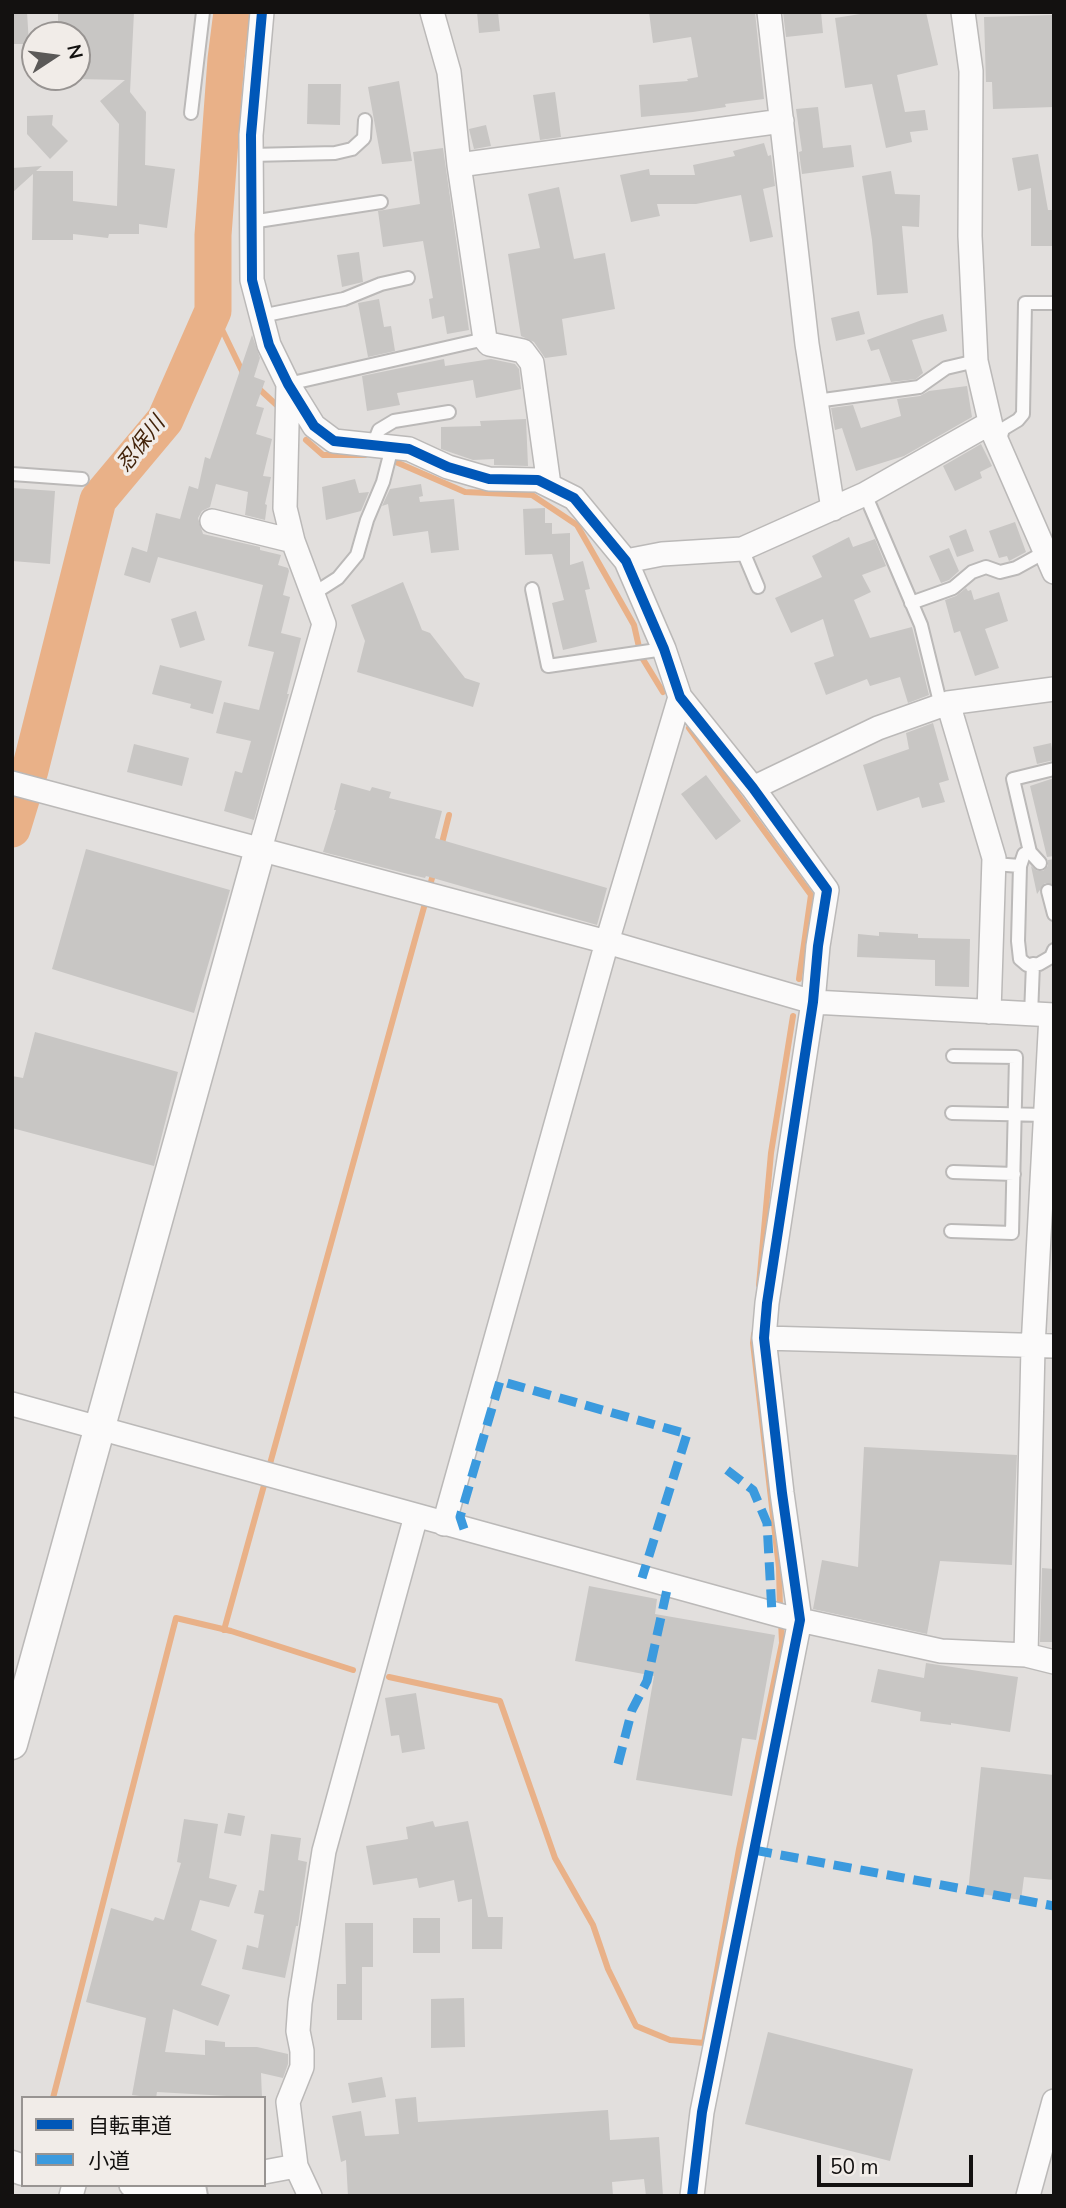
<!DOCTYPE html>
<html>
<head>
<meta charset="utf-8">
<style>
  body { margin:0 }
  #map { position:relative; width:1066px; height:2208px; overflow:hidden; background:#e2dfdd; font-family:"Nunito Sans","Noto Sans JP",sans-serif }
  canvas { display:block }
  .frame { position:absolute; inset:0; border:14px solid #131110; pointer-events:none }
  .legend { position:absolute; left:21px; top:2096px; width:245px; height:91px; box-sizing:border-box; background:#f1ece8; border:2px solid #989492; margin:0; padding:9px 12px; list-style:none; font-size:21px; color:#131110 }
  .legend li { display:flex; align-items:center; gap:14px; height:35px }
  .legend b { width:35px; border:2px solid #989492 }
  .north { position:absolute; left:21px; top:21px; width:70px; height:70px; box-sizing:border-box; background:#f1ece8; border:2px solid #989492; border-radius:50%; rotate:77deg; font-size:19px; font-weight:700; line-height:28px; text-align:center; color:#131110 }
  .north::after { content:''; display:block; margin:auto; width:24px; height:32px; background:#5b5958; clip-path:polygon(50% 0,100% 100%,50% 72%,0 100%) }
  .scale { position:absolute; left:817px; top:2155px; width:156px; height:32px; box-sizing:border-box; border:4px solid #131110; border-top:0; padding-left:9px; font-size:21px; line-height:24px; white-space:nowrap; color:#131110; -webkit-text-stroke:5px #f1ece8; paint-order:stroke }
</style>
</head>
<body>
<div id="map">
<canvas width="1066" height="2208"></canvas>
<div class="frame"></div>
<ul class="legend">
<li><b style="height:9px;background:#0057b8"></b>自転車道</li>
<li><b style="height:9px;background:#3b9ade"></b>小道</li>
</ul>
<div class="north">N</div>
<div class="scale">50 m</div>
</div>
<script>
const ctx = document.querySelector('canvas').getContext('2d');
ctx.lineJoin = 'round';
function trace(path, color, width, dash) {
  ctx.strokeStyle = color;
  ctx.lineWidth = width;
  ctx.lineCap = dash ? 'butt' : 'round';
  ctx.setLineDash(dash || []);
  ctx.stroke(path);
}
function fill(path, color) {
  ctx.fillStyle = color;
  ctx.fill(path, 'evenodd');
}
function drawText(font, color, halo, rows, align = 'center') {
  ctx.font = font + ' "Nunito Sans","Noto Sans JP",sans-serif';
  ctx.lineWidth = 7;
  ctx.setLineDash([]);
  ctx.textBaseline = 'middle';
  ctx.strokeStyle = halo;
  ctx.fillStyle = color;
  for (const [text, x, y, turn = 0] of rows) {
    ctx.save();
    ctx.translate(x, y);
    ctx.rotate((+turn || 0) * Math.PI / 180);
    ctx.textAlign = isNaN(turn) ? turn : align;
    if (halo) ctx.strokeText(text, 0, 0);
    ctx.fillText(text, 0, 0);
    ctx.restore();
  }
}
trace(new Path2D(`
  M213 311 244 375
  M257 387 282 410
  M306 440 323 455H365
  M389 459 465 492 532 495 577 525 634 625 641 656 663 692
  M689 728 811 895 799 979
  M441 847 449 815
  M759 1285 771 1153 793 1016
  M754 1334 753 1343 779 1568 780 1609
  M224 1630 434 871
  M389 1677 500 1701 555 1858 593 1925 608 1969 636 2026 670 2040 704 2043 739 1849 782 1643 781 1620
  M53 2098 176 1618 231 1631 353 1670`), '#e9b188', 6);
trace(new Path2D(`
  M12 829 30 770 98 500 165 420 213 311V235L226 59 232 12`), '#e9b188', 37);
fill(new Path2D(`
  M12 12H27L29 44H12Z
  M58 12H134L130 92 146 112 145 165 175 169 167 228 139 224V234H109L108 238 73 234V240H32L33 174 12 193V168L42 166 36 171H73V201L117 206 119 124 100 101 125 80 77 79V35H58Z
  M477 12H498L500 31 479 33Z
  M649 12H755L764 99 725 104 726 107 693 112 641 117 639 85 688 81 687 79 698 77 691 37 653 43Z
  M783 12H821L823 33 786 37Z
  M873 12H926L938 65 897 75 905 112 925 110 928 130 910 132 912 142 886 148 872 84 845 88 835 18Z
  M1054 15V107L993 109 992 82H986L984 17Z
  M399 81 412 161 382 164 368 87Z
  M308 84H341L340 125 307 124Z
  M555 92 561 137 540 140 533 95Z
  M818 107 823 148 851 145 854 167 802 174 799 152 802 151 796 109Z
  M53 115 52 125 68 141 50 159 27 134V116Z
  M486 125 491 146 474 149 469 129Z
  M764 143 768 156 771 155 775 186 763 189 773 237 750 242 741 195 696 204H657L660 216 631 222 620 175 649 169 650 175H695L693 165 735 156 733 151Z
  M443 148 469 330 447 334 444 316 432 319 429 299 433 298 423 241 383 247 378 211 420 204 413 152Z
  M1038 154 1048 210H1054V246H1031V188L1018 191 1012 158Z
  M891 171 895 194 920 195 919 227 902 226 908 293 877 295 872 240 862 176Z
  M559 187 574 259 605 253 615 309 562 319 567 355 545 358 534 342 521 336 508 254 540 248 528 194Z
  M359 252 363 282 342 287 337 255Z
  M379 299 384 327 391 326 395 351 368 357 358 303Z
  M859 311 865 334 836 341 831 318Z
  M943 314 947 331 912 340 923 373 916 379 891 382 879 349 871 351 867 340 922 320Z
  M252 335 260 358 254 377 265 381 256 406 264 408 256 434 272 439 263 476 271 477 265 504 267 505 265 520 245 515 248 492 216 484 210 507 202 511 198 518 203 534 260 547V550L281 555 278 565 288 568 289 571 283 595 290 597 281 633 301 638 287 694H289L285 708 254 820 224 811 235 771 242 773 251 741 216 733 224 702 259 710 274 652 248 646 263 585 158 557 150 583 124 575 132 547 147 552 156 513 180 519 189 486 198 489 205 457 210 459Z
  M444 359 445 366 491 359 515 364 519 369 521 389 476 398 473 380 397 393 400 405 367 411 362 376Z
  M967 386 972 417 904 456 856 471 842 428 835 430 831 408 853 405 861 428 901 416 897 399 920 396 929 391Z
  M526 419 528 466 494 465V459L473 460 441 449V427L481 426 480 421Z
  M981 444 992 466 980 472 982 478 955 491 943 466Z
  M355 479 359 493 369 492 361 511 326 520 322 487Z
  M421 484 423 496 419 497 420 502 454 499 459 550 431 553 428 531 393 536 388 504 382 506 390 489Z
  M12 488 55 491 50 564 12 561Z
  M545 508V523H552V534L570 533V565L583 561 590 589 585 590 597 642 563 650 552 603 564 600 552 554 525 555 523 509Z
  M1015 522 1026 552 1009 561 1007 556 999 558 989 531Z
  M966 529 974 551 957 557 949 536Z
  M849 537 853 547 875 539 886 566 862 575 871 592 854 600 870 638 912 627 929 695 908 703 900 677 870 686 867 679 826 695 814 663 834 656 823 619 791 633 775 598 822 577 812 556Z
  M949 548 959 571 949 580 941 583 929 556Z
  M403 582 422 630 430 633 465 678 480 683 473 707 357 672 365 641 351 605Z
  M966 588 968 591 971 590 974 600 999 592 1008 621 985 629 999 668 975 676 960 631 954 633 945 600 956 596Z
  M196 611 205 640 180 648 171 619Z
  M160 665 222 681 213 714 190 708 191 704 152 694Z
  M933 723 949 780 939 783 945 802 922 808 919 797 877 811 863 765 909 749 906 733Z
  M1051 743 1054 760 1037 764 1033 747Z
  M134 744 189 758 182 786 127 772Z
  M706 775 741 821 716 840 681 794Z
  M1054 778V856L1047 857 1030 786Z
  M341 783 370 791 372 787 391 792 389 798 442 811 435 838 607 888 597 925 426 876 425 878 408 874 323 852 336 810H334Z
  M86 849 230 890 194 1013 52 969Z
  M1054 859V885L1045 883 1037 894 1031 866 1037 871H1043L1048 866V860Z
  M879 932 918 934V938L970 939 969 987 935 986V960L857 957 858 934 879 936Z
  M35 1032 178 1072 154 1166 12 1128V1076L23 1078Z
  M864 1447 1017 1455 1012 1565 940 1561 927 1634 813 1609 822 1560 858 1567Z
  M1042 1568 1054 1569V1642H1040Z
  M589 1586 657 1599 655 1614 775 1635 756 1740 742 1738 732 1796 636 1780 654 1676 575 1661Z
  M926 1663 1018 1677 1010 1732 951 1723V1725L920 1721 921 1712 871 1702 878 1669 924 1678Z
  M416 1693 425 1749 402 1753 399 1735 391 1736 385 1698Z
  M981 1767 1054 1775V1880L1024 1877 1021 1900 968 1892Z
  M228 1813 245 1816 241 1836 224 1833Z
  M184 1819 218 1824 209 1878 237 1885 229 1907 200 1900 191 1930 217 1940 201 1985 230 1995 218 2026 173 2009 165 2052 205 2055V2040L225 2042V2047H257L288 2054V2064L283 2078 261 2073 262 2098 157 2092 156 2098 132 2095 146 2018 86 2002 111 1908 153 1921 155 1917 164 1920 181 1863 177 1862Z
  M433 1821 435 1827 468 1821 488 1917H503L502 1949H472V1899L458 1902 454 1880 419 1888 417 1878 373 1885 366 1846 408 1839 406 1827Z
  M271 1834 301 1838 298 1860 307 1862 298 1926H296L285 1978 242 1969 247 1945 258 1948 264 1915 254 1913 259 1890 264 1891Z
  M413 1918H440V1953H413Z
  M345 1923H373V1967H362V2020H337V1984H346Z
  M464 1998 465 2047 431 2048V1999Z
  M768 2032 913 2069 890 2161 745 2124Z
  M382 2077 386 2097 352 2103 348 2083Z
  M416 2097 418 2122 608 2110 610 2140 659 2137 663 2196H646L644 2179 612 2182 613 2196H348L346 2160 341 2162 332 2116 361 2111 365 2136 399 2134 395 2099Z`), '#c8c6c4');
const service = new Path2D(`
  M191 113 203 12
  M251 155 335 153 352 149 364 138 365 120
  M251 222 381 202
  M261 316 344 299 381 284 408 278
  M288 384 485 339
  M816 401 919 387 946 368 976 361
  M999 443 1003 429 1018 420 1023 414 1025 303H1054
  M373 445 379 430 394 421 449 412
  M12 474 82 479
  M865 494 921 625 941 706
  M742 549 758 587
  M532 589 548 666 664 649
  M313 594 338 578 357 555 367 520 383 482 392 447
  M911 603 953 588 972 572 986 567 1000 572 1016 568 1045 552
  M1030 852 1013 779 1054 769
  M994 864 1020 866 1018 941 1020 959 1027 965 1039 964 1051 957 1054 950
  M1020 866 1024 854 1030 852 1040 863
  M1048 891 1054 914
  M1031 1015 1033 964
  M952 1113 1046 1115
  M953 1172 1014 1174
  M951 1231 1012 1233 1016 1057 953 1056
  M199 2185 201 2196`);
const minor = new Path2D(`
  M262 12 251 135 252 280 269 345 288 384 314 426 334 441 409 449 448 467 489 479 538 480 574 498 626 561 664 649 680 697 753 788 827 890 818 946 813 1002 767 1303 764 1338 782 1493 800 1620 702 2112 692 2196
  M432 12 449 72 459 165 485 339 489 344 523 351 532 363 549 485
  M769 12 807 344 833 509
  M963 12 971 71 970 236 976 361 992 430 1054 572
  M459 165 782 121
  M212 521 293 541
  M626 561 662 554 742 549 865 494 990 423
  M948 703 994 858 989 1012
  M12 783 607 942 813 1002 1054 1015
  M753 788 878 728 948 703 1054 689
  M260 849 324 624 293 541 285 508 288 384
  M764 1338 1054 1346
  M12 1404 786 1617 941 1651 1026 1655 1054 1662
  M444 1524 607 942 680 697
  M1026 1655 1033 1347 1051 1015
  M264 2172 296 2166
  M131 2185 177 2188 191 2185
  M71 2196 74 2185
  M310 2196 296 2166 288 2102 302 2067V2051L298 2031 300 2003 324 1851 416 1516
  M1028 2196 1054 2101`);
const tertiary = new Path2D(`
  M12 1744 260 849
  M12 2166 23 2170`);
trace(service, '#bbb9b8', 16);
trace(minor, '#bbb9b8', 26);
trace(tertiary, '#bbb9b8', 33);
trace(service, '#fbfafa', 12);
trace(minor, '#fbfafa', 23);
trace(tertiary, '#fbfafa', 30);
trace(new Path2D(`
  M727 1470 753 1490 767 1523 772 1613
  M464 1529 460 1517 500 1381 687 1434 642 1578
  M618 1764 632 1710 647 1681 668 1585
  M754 1850 1054 1906`), '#3b9ade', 9, [18, 9]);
trace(new Path2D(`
  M262 12 251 135 252 280 269 345 288 384 314 426 334 441 409 449 448 467 489 479 538 480 574 498 626 561 664 649 680 697 753 788 827 890 818 946 813 1002 767 1303 764 1338 782 1493 800 1620 702 2112 692 2196`), '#0057b8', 10);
drawText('italic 21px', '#42230a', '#f1ece8', [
  ["忍保川",142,445,-52]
]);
</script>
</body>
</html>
